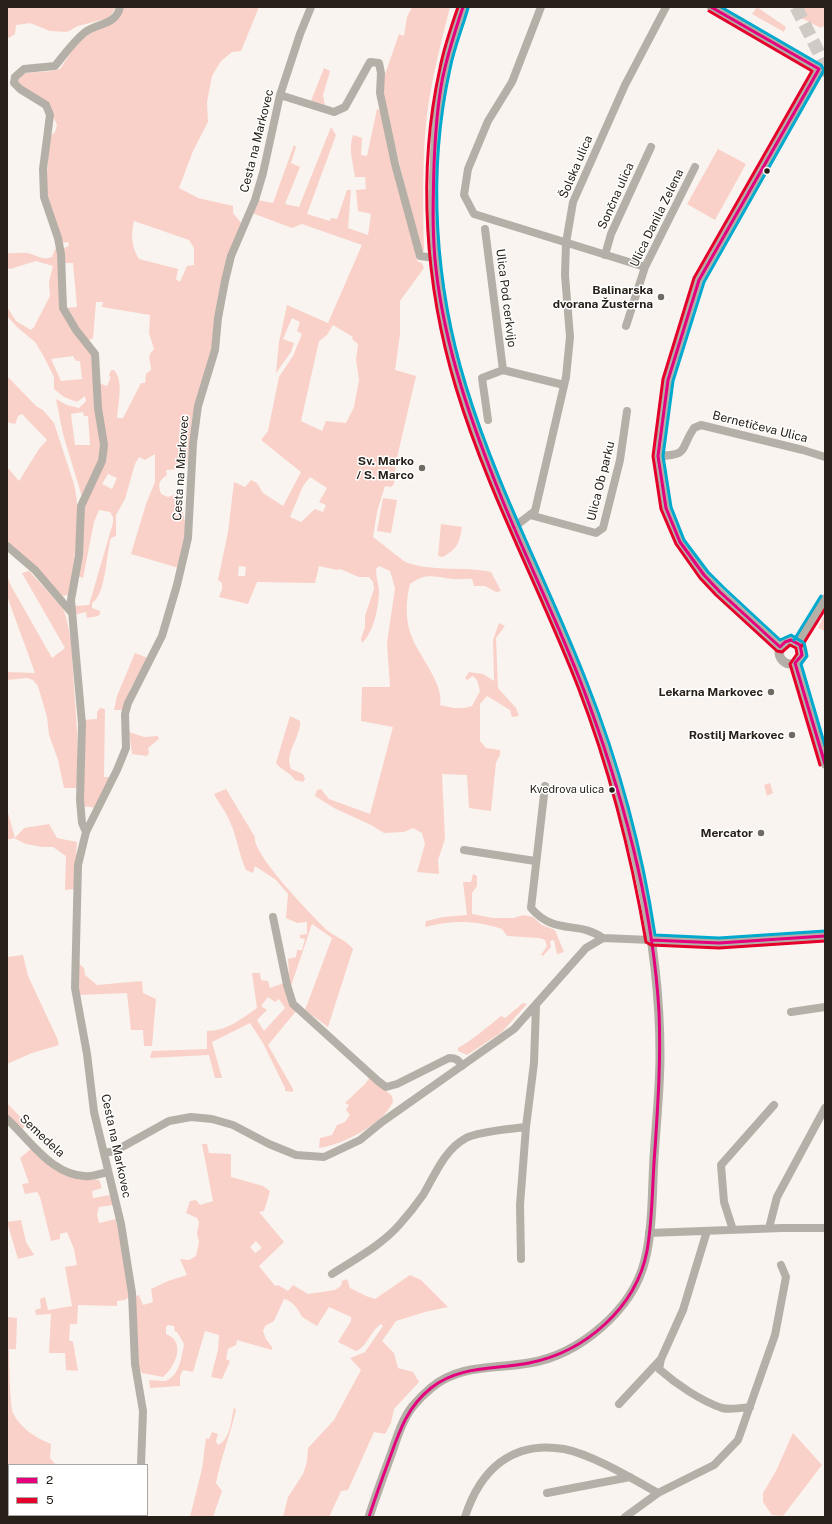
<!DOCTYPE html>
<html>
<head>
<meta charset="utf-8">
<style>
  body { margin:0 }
  #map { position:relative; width:832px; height:1524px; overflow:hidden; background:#f9f4ef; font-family:"Public Sans",sans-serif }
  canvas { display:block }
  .frame { position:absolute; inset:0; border:8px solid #272018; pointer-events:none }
  .legend { position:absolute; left:8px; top:1464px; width:140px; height:52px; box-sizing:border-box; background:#fff; border:1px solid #a9a6a3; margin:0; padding:5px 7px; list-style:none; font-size:12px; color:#272018 }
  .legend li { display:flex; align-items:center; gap:8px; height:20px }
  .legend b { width:20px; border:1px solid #a9a6a3 }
</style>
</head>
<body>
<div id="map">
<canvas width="832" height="1524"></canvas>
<div class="frame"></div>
<ul class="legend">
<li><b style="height:5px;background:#e5007d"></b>2</li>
<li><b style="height:5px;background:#e4002b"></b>5</li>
</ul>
</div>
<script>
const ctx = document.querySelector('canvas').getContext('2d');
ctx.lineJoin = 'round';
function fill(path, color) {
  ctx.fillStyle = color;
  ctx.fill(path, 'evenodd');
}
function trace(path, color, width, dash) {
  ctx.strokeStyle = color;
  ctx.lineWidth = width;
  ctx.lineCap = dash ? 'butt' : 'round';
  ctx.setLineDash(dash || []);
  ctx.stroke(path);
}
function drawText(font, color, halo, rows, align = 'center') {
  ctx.font = font + ' "Public Sans",sans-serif';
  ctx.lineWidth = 3;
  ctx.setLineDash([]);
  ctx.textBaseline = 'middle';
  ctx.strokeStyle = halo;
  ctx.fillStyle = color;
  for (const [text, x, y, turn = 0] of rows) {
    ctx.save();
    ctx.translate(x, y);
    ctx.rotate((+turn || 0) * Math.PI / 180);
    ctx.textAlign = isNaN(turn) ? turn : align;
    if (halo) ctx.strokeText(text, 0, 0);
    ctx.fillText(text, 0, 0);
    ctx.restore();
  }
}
fill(new Path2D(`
  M7 7H116L109 18 78 26 67 32 50 31 30 23 16 25 15 34 9 38 7 36Z
  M122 7H259L241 51 232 52 221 61 212 76 207 102 208 122 193 151 179 188 198 198 233 206V213L242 224 213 345 192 419 187 465H180V469L166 470 167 475C158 481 158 485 161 494L168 497 182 492 181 502 186 528 179 568 131 554 146 504 155 482V454L145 460 139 457 135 464 125 499 116 515V536L111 538C106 553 106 595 92 603V608L100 611V614L98 616 87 618 86 612 73 615 74 606 89 605 113 523V517L110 512 99 510 94 522 83 578 77 576 84 505 105 462 98 383 107 386 111 377 109 376 111 370H114C124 381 118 404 117 418H123L141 383H145L146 374 151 370C151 360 146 357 154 349L149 333 150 315 102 307 103 302H96L93 338 87 341 65 308 77 307 73 263H63L64 248 69 246 68 242 63 243 49 210 46 186 50 136 55 132 57 125 53 116 20 86 18 80 25 73 52 71 60 69 73 49 84 38 96 30ZM134 221 189 240 194 248V265L187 266 180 282 176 279 178 269 139 259C131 246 131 235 134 221ZM108 474 117 478 112 489 102 484Z
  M412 7H450C441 42 432 78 427 114 422 159 423 206 424 251L421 250 391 130 382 83 399 34 404 36 407 17Z
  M757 7 786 27 784 32 752 14Z
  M795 7H825V25L821 28 795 15Z
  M324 68 330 71 323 95 325 106 311 101Z
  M377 109 381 110 418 262 422 263 424 268 400 301V334L395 370 416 376 396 462 394 484 391 487 385 486 377 512 373 537C379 541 405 563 408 563 435 572 464 566 491 572L501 591 496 592 485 586H474L472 579C466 578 459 580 453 579 435 577 426 572 410 584 406 600 405 619 411 635 418 655 445 685 440 705 452 708 460 710 472 706L480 691 477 680 473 676 467 680 465 678 469 672 483 674 494 681 493 640 499 623 505 626 496 638 498 688 516 708 519 716 512 717 510 710 487 696 480 704V741L486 748 500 750C501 757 498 757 496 763L491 811 469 808 467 775 442 774 445 839 438 860 439 874 417 872 425 844 422 833 413 828 404 832 384 833 371 825 334 808 315 796 317 790 321 789 329 799 370 814 393 727 361 721 362 687H390L387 643 395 588 390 571 379 566 376 569C376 576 378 583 379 590 379 606 374 632 362 643L361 639 365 627V616L374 589 373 582 369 577H359L340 569 337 570 319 566 315 583 257 582 248 604 219 597 222 589V583L218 580 228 532 234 482 245 487 251 480 257 483 263 493 283 506 301 472 261 440 268 431 279 377 293 356 302 334 297 331 300 322 292 318 283 339 294 343 291 352 276 373 279 342 287 305 328 323 362 245 302 224 292 228 252 213 257 200 273 203 294 145 296 147 291 163 300 167 285 204 299 207 331 127 336 135 307 214 330 221 331 218 337 219 347 190H351L348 228 368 235 371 214 358 211 356 190 366 189 365 177H355C353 162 348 149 353 135L362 138 361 155 367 156ZM333 325 353 337 352 339 358 344 356 360 359 380 354 407 346 423 326 421 322 431 301 421 319 341 327 335ZM310 477 327 488 319 502 326 505 323 512 315 509 301 522 290 517 303 486ZM239 566 246 567 245 576H238Z
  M718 149 746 164 715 220 687 204Z
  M55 249H58L61 310 91 354 101 455 82 497 63 434 56 399 67 405 79 408 86 401 85 396 77 402 64 397 54 389V377L43 355 35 342 17 327 7 316V307L16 321 31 330 34 327 50 296 49 282 53 266 36 261 10 269 7 268V253C14 254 20 252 27 253 36 254 41 261 52 257ZM73 356 76 361H80L82 379 61 381 51 359ZM83 412 84 416H88L90 445H75L71 414Z
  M7 376 36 406 43 410 54 423 74 484 77 501V538L69 595 62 596 7 541V467L19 481 39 449 47 440 22 414 18 416 15 424 7 422Z
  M383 498 397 500 391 533 377 531Z
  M441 524 462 527C459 544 458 548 443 557L438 556Z
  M29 571 63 608 66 617 71 640 77 732 78 788H64L58 760 49 735 47 717 38 686 33 680 27 678 7 680V672L35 673 7 596V575L10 584 52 658 65 648 22 573Z
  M825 614V631L818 628Z
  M135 653 148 658 130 689 123 710H114L117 696Z
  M100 708 105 709 104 777H111L96 808 83 806 82 720 97 719V712Z
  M290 716 300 721C301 738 284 752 291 769L303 774 305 779 303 782 295 780C290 772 281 770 276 763Z
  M129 732 144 737 158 736 159 739 148 748 149 753 147 756 132 754Z
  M770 783 773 793 767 796 764 785Z
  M226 789 255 837C251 853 314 918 328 931 336 937 347 941 353 949L328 1027 305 1010 332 938 312 924 290 989 288 959 296 957 297 950H302L305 939 300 938V935L307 934V922L297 923 286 918 288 894 276 880 255 866 253 873 246 870C239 855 237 837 230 822 226 812 219 803 214 794Z
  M7 809 15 838 24 828 49 824 57 838 77 842 74 889 65 890 66 856 53 847H42L26 844 14 838 7 840Z
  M473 874 477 876V886L472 893V914L493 918H514L523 915 533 917 542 925 555 930 564 952 557 954 554 940 550 941 551 947 543 956 541 955 547 946 545 940 539 938 507 936 502 929C474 920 454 920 425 927L426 921 443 917 467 915 463 882H471Z
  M23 955 28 976 57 1038 59 1045 32 1053 7 1064V957Z
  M75 960 84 968 85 975 97 985 142 981 143 993 156 999 152 1046H144L143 1030H131L127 993 78 995Z
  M252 973H260L261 980 268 981 270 988 284 983 297 1010 268 1045 293 1089V1092L285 1091V1088L263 1043 250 1023 212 1042 222 1078H215L209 1055 150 1058 152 1051 207 1049V1031C227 1031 241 1019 257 1008ZM268 997 275 1002 279 999 285 1008 264 1031 257 1020 267 1010 261 1006Z
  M523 1003 527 1004 502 1032 467 1055 458 1051V1048C474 1039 487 1027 501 1016L505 1018Z
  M370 1077 392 1096 393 1102C383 1124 342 1145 319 1148L320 1138 332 1135 337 1125 345 1122 350 1115 346 1110 349 1105 345 1103 365 1084Z
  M7 1103 26 1123 22 1130 7 1116Z
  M202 1144H207L209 1153 231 1154V1177L263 1186 270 1191 264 1211 259 1212 284 1242 259 1266 275 1286 278 1285 288 1291 293 1285 308 1294 335 1290 341 1286 342 1281 347 1279 350 1288 366 1296 375 1299 410 1275 421 1280 448 1307 425 1312 396 1321 382 1341 394 1353 398 1368 413 1372 419 1382 394 1409 391 1423 385 1434 374 1432 348 1490 341 1491 329 1517H283L288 1497 303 1474 307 1462 308 1448 334 1420 361 1370 350 1358 365 1352 383 1326 381 1324C370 1331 368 1346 356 1351L338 1342 351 1321V1317L329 1307 317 1326 302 1317C298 1309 293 1301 284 1299L274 1321 265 1326 263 1331 266 1339 272 1347V1350L237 1340 236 1345 228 1349 226 1359 230 1361 222 1379 211 1377 218 1350 219 1335 205 1331 193 1372 183 1370 180 1376V1386L150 1388 149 1380C154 1380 159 1381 164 1381 179 1379 182 1355 184 1344L177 1332H175L174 1326 168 1325 166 1327V1334C187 1342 175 1367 163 1377L142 1373 138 1367 135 1299 136 1296 139 1295 143 1305 153 1302 151 1289 168 1281 187 1275 180 1259 189 1260 196 1256 199 1242 197 1234 199 1222 197 1218 186 1213 190 1201 196 1200 200 1205 213 1201ZM256 1241 262 1248 255 1253 250 1247Z
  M32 1148C54 1162 72 1180 99 1180L102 1188 92 1191 93 1198 110 1195 113 1205 99 1207 97 1214 99 1223 116 1219 130 1296 125 1300 117 1301V1306L78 1305 77 1324H70L69 1340 73 1342 78 1371 66 1370 65 1353H49L51 1314 36 1315 35 1310 41 1308 40 1299 45 1297 48 1310 72 1306 65 1267 77 1265 74 1249 67 1232 60 1234V1239L51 1241 40 1197 37 1192 25 1194 22 1184 29 1183 20 1158Z
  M21 1220 26 1242 34 1255 18 1259 7 1222Z
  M7 1312 8 1317 17 1318 16 1349H9C9 1360 10 1406 13 1413 20 1428 36 1438 51 1444L50 1458 56 1465H9V1515H14L15 1517H7Z
  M234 1407 236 1410C230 1435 221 1458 216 1483L222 1491 213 1517H190L202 1469 206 1438 209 1439 212 1432 218 1434 216 1441 218 1445C231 1438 231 1420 234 1407Z
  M793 1433 822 1465 783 1516 772 1515 763 1502V1493L776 1471Z`), '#fad1c8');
trace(new Path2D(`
  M796 7 825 65`), '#cfcac4', 13, [13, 6]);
trace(new Path2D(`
  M541 7 512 82 488 121 468 169 464 195 474 214 645 267
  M711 7 825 73
  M280 95 334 112 345 107 370 62 379 63 381 73 380 93 395 164 420 256 435 258
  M485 229 503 370 564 385
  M605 255 611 234 651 147
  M626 326 645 267 695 167
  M488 420 482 378 503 370
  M658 456C690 455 679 450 694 428L701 425 803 450 825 457
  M530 515 596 533 603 528 620 460 627 411
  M514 527 535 511 566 377 570 337 565 275 566 243 573 202 625 85 666 7
  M7 546 35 570 71 612
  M780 647 720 592 704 575 680 542 666 508 658 456 668 380 699 280 819 69
  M545 786 531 908C555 936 578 920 603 938
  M86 832 82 823 80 800 82 724 71 600 79 555 81 506 102 461 104 445 98 408 95 354 76 330 63 308 61 254 58 238 44 197 43 169 50 115 46 105 20 89 14 83 15 77 24 69 55 66C64 55 73 42 84 33 95 23 116 26 120 7
  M464 850 535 861
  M273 917 287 985 293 1004 378 1081 386 1087 397 1084 449 1058C456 1058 459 1060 462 1066
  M791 1012 825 1007
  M7 1119C30 1140 54 1179 90 1176 95 1176 102 1173 108 1172
  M104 1153 115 1151 169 1121 191 1117 212 1119 233 1125 269 1144 296 1155 324 1157 360 1140 382 1122 514 1029 586 948 603 938 651 940
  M769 1228 777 1197 825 1108
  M733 1230 724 1202 721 1165 774 1105
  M649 1233 782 1228H825
  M521 1259 520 1205 526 1127 534 1063 536 1005
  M332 1274C355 1259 382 1245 400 1224 408 1215 416 1205 423 1195 435 1175 444 1150 466 1138 479 1131 510 1129 526 1127
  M661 1359 659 1369C676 1384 701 1401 722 1408 730 1410 742 1408 750 1407
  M619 1404 661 1359 683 1310 707 1231
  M141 1465 143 1411 135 1364 132 1293 121 1224 94 1112 87 1054 75 988 78 865 86 832 117 770 126 748 125 714 128 703 162 636 177 585 188 538 193 443 198 406 215 350 218 318 225 281 231 256 255 200 263 173 280 95 300 34 311 7
  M547 1493 630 1477
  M137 1515V1517
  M465 1517C480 1470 512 1440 564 1449 591 1454 633 1479 658 1493
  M625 1517 658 1493 714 1465 738 1440 775 1335 786 1277 781 1265`), '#b4b0a7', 8);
trace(new Path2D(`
  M779 652a12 12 0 1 1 24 0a12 12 0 1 1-24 0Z
  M798 643 825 599
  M795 663 825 764
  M651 940 719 943 825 936
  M369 1517C376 1495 384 1474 392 1452 397 1437 403 1418 413 1406 418 1400 425 1393 431 1388 459 1364 495 1369 529 1363 579 1355 633 1310 645 1260 653 1228 652 1191 654 1158 656 1124 660 1089 660 1055 660 935 630 817 589 704 564 634 530 568 502 499 474 431 449 359 438 286 432 247 432 206 434 166 435 135 437 103 444 73 449 51 456 29 463 7`), '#b4b0a7', 9);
trace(new Path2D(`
  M711 7 819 69 699 280 668 380 658 456 666 508 680 542 704 575 720 592 780 647 785 642 791 640 800 645 802 655 795 663 825 764
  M651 940 719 943 825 936
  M369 1517C375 1498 382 1479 389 1460 399 1432 407 1407 431 1388 460 1365 495 1370 529 1363 585 1352 636 1308 647 1251 653 1218 652 1183 655 1149 658 1103 661 1058 659 1012 653 907 625 803 589 704 564 634 530 568 502 499 472 425 445 349 436 269 432 235 433 201 434 166 435 138 437 109 442 81 447 56 455 31 463 7`), '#e5007d', 3);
trace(new Path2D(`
  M458 7C451 27 444 47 440 68 417 172 425 286 456 388 487 491 539 587 578 687 610 770 631 854 646 942L651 945 719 948 825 941
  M709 11 812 71 694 278 663 379 653 456 661 509 676 544 700 578 716 595 777 651 782 652 790 645 796 648 797 654 790 664 820 765
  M802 646 825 609`), '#e4002b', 3);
trace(new Path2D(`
  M721 7 821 65 824 70 704 282 673 381 663 456 671 507 684 540 708 572 724 588 780 640 791 635 804 643 807 656 801 664 825 746
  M468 8C462 29 454 48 450 69 427 172 435 286 466 386 497 488 548 583 587 683 619 764 642 849 655 935L719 938 825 931
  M794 640 821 596`), '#00a9ce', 3);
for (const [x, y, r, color] of [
  [767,171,3.5,"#272018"],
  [661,297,4,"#706a63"],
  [422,468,4,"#706a63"],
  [771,692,4,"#706a63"],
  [792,735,4,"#706a63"],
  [612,790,3.5,"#272018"],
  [761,833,4,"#706a63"]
]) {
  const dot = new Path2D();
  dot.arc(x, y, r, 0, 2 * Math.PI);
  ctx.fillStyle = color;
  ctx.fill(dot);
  trace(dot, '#fff', 1.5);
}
drawText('11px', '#272018', '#fff', [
  ["Kvedrova ulica",604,790]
], 'right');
drawText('12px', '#272018', '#fff', [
  ["Cesta na Markovec",257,141,-76],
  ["Šolska ulica",576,167,-67],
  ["Sončna ulica",616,196,-66],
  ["Ulica Danila Zelena",657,218,-64],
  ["Ulica Pod cerkvijo",506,298,83],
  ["Bernetičeva Ulica",760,427,14],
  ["Cesta na Markovec",181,468,-86],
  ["Ulica Ob parku",601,481,-76],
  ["Semedela",42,1136,43],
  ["Cesta na Markovec",116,1146,78]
]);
drawText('bold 12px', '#272018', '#fff', [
  ["Balinarska",653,290],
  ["dvorana Žusterna",653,304],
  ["Sv. Marko",414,461],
  ["/ S. Marco",414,475],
  ["Lekarna Markovec",763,692],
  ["Rostilj Markovec",784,735],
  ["Mercator",753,833]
], 'right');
</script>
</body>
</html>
